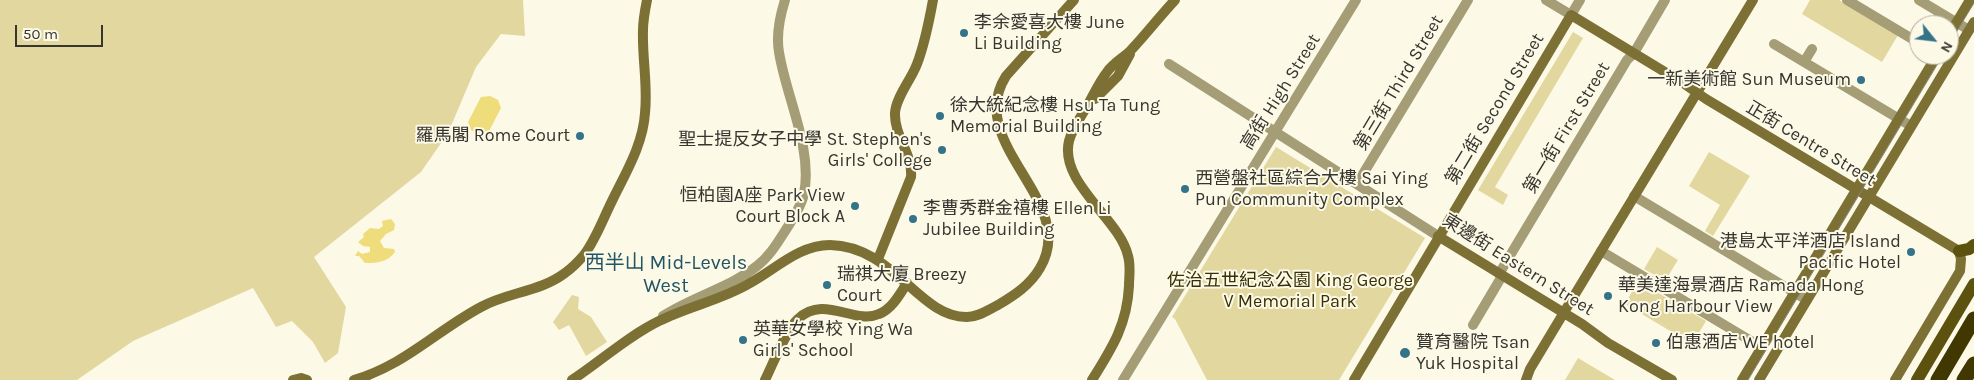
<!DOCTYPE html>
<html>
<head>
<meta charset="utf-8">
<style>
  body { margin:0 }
  #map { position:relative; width:1974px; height:380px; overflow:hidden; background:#fcf9e7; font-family:Karla,sans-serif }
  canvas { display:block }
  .north { position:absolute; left:1909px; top:15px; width:50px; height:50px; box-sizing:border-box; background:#fcf9e7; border:1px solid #adab9d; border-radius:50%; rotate:119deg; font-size:14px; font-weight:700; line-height:20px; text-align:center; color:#36352e }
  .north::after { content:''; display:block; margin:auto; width:18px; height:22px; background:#347388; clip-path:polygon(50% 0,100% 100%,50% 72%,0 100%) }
  .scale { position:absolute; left:15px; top:25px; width:88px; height:22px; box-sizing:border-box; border:2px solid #36352e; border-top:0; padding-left:6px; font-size:15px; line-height:18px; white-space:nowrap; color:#36352e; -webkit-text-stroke:4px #fcf9e7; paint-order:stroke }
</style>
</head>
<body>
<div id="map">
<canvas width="1974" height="380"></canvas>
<div class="north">N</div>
<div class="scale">50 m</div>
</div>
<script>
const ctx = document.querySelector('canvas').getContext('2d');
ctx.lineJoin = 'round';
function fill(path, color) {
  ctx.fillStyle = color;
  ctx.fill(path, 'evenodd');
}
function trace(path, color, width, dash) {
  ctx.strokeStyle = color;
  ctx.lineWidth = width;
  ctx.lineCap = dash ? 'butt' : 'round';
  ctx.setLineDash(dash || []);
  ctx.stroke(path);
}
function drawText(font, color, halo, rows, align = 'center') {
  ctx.font = font + ' Karla,"Noto Sans TC",sans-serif';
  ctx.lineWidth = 4;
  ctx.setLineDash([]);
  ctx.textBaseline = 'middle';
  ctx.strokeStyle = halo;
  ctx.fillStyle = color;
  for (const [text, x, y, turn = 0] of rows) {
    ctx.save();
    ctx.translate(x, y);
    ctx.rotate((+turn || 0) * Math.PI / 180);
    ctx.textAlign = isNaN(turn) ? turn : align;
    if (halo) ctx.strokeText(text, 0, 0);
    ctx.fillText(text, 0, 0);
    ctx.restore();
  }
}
fill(new Path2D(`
  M0 0H523L525 36 501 34 476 67 448 133 421 172 314 257 346 307 338 353 325 363 313 342 292 321 276 327 253 288 133 341 77 380H0Z
  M1810 0H1839L1898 35 1882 62 1802 14Z
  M1573 32 1583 38 1495 187 1508 195 1503 205 1478 190Z
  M1276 147 1425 238 1339 380H1207L1175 319 1172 317Z
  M1709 152 1750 176 1713 236 1705 231 1720 205 1689 186Z
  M1657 247 1678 260 1665 281 1644 269Z
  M1638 281 1706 321 1692 344 1625 304Z
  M572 295 579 297 578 309 591 317 607 342 586 356 569 325 559 330 553 322Z
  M1578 358 1615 380H1565Z`), '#e2d79f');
fill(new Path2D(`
  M490 96 498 100 501 108 488 133 483 132 479 134 471 130 468 122 481 97Z
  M391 219 395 224 394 230 386 234 380 241 384 248 394 249 395 252C388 262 377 263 365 263L359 256H355L358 251 362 254 370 252V247L363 246 358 242 364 237 363 234 370 228 379 229 383 226 382 221Z`), '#efdc7a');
trace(new Path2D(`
  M1546 0 1571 15 1580 0
  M1847 0 1919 43
  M1919 0 1969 30
  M1774 44 1911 126
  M1804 62 1812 49
  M1169 64 1438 236
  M1357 184 1468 0
  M1634 196 1807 300
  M1601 251 1761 347
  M1499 274 1627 60 1634 53 1665 0
  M663 316C692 297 731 287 757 266 770 256 778 242 787 228 794 217 801 206 804 194 813 148 786 97 779 52 776 35 780 16 785 0
  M1473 325 1502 276
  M1123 380 1356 0`), '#a49d76', 10);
trace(new Path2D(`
  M1949 35 1970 0
  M1095 99 1118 76 1130 54
  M1438 236 1582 324 1608 343 1672 380
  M878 259 911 177C913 154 894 136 895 113 896 97 911 80 917 64 925 43 929 22 933 0
  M293 380 301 378 307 380
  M354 380C405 365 436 331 481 307 508 292 540 292 565 273 572 268 578 262 584 255 596 239 603 219 612 201 625 174 643 145 645 113 648 85 642 58 643 30 643 20 645 10 647 0
  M572 380C601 361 628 336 659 321 689 306 722 300 750 283 776 269 799 245 830 245 894 246 919 318 967 317 978 317 988 310 998 305 1015 295 1030 285 1040 268 1080 201 963 144 1006 76L1074 0
  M765 380C773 364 786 330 798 319 824 294 854 325 879 314 892 309 900 294 907 283
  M1092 380C1112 348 1127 325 1129 286 1129 276 1131 266 1128 256 1120 219 1059 183 1069 141 1072 129 1080 118 1086 108 1093 96 1099 82 1107 72 1114 62 1125 57 1132 49 1147 33 1160 16 1175 0
  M1354 380 1571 15 1683 83 1706 99 1959 251 1961 259 1960 271 1895 380
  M1526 380 1530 369 1554 329 1753 0
  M1742 380 1937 55
  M1759 380 1974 22`), '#7c7034', 10);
trace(new Path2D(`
  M1959 251 1969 249 1974 245
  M1917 380 1974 284`), '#5d5110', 12);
trace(new Path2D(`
  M1938 380 1974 319
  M1964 380 1974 364`), '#413700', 15);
trace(new Path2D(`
  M1949 44 1974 3
  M1748 380 1943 55`), '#868479', 1);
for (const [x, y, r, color] of [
  [964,33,5,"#347388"],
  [1861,80,5,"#347388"],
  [940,116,5,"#347388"],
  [580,136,5,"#347388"],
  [942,150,5,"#347388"],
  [1185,189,5,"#347388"],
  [855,206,5,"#347388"],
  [913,219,5,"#347388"],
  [1911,252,5,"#347388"],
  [827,285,5,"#347388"],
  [1608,296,5,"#347388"],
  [743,340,5,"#347388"],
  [1656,343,5,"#347388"],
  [1405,353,6,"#347388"]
]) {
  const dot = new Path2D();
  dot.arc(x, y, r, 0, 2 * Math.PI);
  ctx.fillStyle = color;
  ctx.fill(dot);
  trace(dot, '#fcf9e7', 2);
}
drawText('18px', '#36352e', '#fcf9e7', [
  ["李余愛喜大樓 June",974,23],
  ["Li Building",974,44],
  ["一新美術館 Sun Museum",1851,80,"right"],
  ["徐大統紀念樓 Hsu Ta Tung",950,106],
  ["Memorial Building",950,127],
  ["羅馬閣 Rome Court",570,136,"right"],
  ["聖士提反女子中學 St. Stephen's",932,140,"right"],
  ["Girls' College",932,161,"right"],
  ["西營盤社區綜合大樓 Sai Ying",1195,179],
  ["Pun Community Complex",1195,200],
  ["恒柏園A座 Park View",845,196,"right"],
  ["Court Block A",845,217,"right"],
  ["李曹秀群金禧樓 Ellen Li",923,209],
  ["Jubilee Building",923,230],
  ["港島太平洋酒店 Island",1901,242,"right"],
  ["Pacific Hotel",1901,263,"right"],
  ["瑞祺大廈 Breezy",837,275],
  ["Court",837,296],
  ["華美達海景酒店 Ramada Hong",1618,286],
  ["Kong Harbour View",1618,307],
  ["英華女學校 Ying Wa",753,330],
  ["Girls' School",753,351],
  ["贊育醫院 Tsan",1416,343],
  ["Yuk Hospital",1416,364],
  ["伯惠酒店 WE hotel",1666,343]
], 'left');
drawText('18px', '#36352e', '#fcf9e7', [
  ["第三街 Third Street",1399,83,-59],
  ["高街 High Street",1281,92,-58],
  ["第二街 Second Street",1495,109,-59],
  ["第一街 First Street",1567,128,-59],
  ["正街 Centre Street",1811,144,31],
  ["東邊街 Eastern Street",1518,265,32]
]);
drawText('18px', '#383004', '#fcf9e7', [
  ["佐治五世紀念公園 King George",1290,281],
  ["V Memorial Park",1290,302]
]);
drawText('20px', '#235565', '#fcf9e7', [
  ["西半山 Mid-Levels",666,263],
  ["West",666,286]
]);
</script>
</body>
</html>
